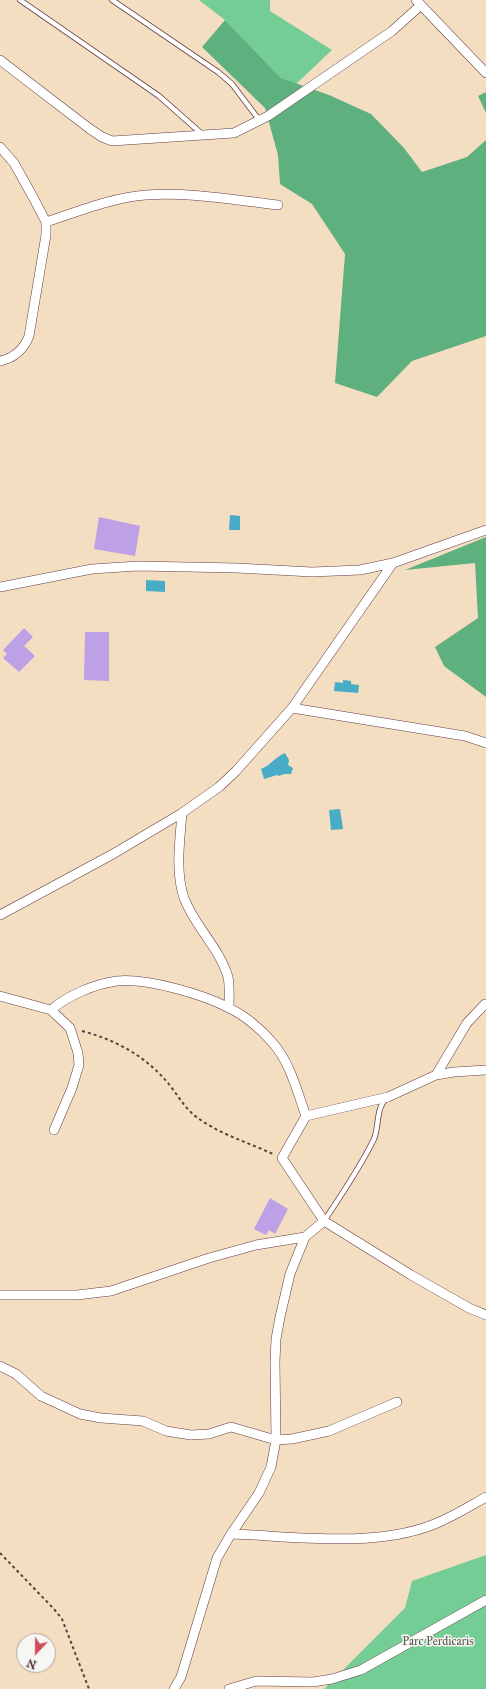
<!DOCTYPE html>
<html>
<head>
<meta charset="utf-8">
<style>
  body { margin:0 }
  #map { position:relative; width:486px; height:1689px; overflow:hidden; background:#f3dec1; font-family:"IM FELL Great Primer",serif }
  canvas { display:block }
  .north { position:absolute; left:16px; top:1633px; width:40px; height:40px; box-sizing:border-box; background:#f6f6f2; border:1px solid #b1a0a2; border-radius:50%; rotate:202deg; font-size:11px; font-weight:700; line-height:16px; text-align:center; color:#4a1f2b }
  .north::after { content:''; display:block; margin:auto; width:14px; height:18px; background:#d1495b; clip-path:polygon(50% 0,100% 100%,50% 72%,0 100%) }
</style>
</head>
<body>
<div id="map">
<canvas width="486" height="1689"></canvas>
<div class="north">N</div>
</div>
<script>
const ctx = document.querySelector('canvas').getContext('2d');
ctx.lineJoin = 'round';
function fill(path, color) {
  ctx.fillStyle = color;
  ctx.fill(path, 'evenodd');
}
function trace(path, color, width, dash) {
  ctx.strokeStyle = color;
  ctx.lineWidth = width;
  ctx.lineCap = dash ? 'butt' : 'round';
  ctx.setLineDash(dash || []);
  ctx.stroke(path);
}
function drawText(font, color, halo, rows, align = 'center') {
  ctx.font = font + ' "IM FELL Great Primer",serif';
  ctx.lineWidth = 3;
  ctx.setLineDash([]);
  ctx.textBaseline = 'middle';
  ctx.strokeStyle = halo;
  ctx.fillStyle = color;
  for (const [text, x, y, turn = 0] of rows) {
    ctx.save();
    ctx.translate(x, y);
    ctx.rotate((+turn || 0) * Math.PI / 180);
    ctx.textAlign = isNaN(turn) ? turn : align;
    if (halo) ctx.strokeText(text, 0, 0);
    ctx.fillText(text, 0, 0);
    ctx.restore();
  }
}
fill(new Path2D(`
  M199 0H270V11L332 50 296 84 281 78 225 20Z
  M486 1555V1689H324L405 1608 412 1581Z`), '#73cd94');
fill(new Path2D(`
  M225 20 281 78 329 95 371 114 404 148 422 172 467 157 486 140V336L412 361 377 397 335 383 345 254 312 204 280 184 278 155 265 108 202 47Z
  M486 92V113L478 96Z
  M486 537V697L444 666 435 647 478 618 475 563 405 570Z`), '#5eb07e');
fill(new Path2D(`
  M230 515 240 516V530H229Z
  M146 580 165 581V592L146 591Z
  M343 680 351 681V684L359 685 358 693 334 691 335 682 343 683Z
  M285 753 289 760 288 765 293 768 291 774H284L279 776 277 775 264 779 261 769C271 765 275 757 285 753Z
  M340 809 343 829 331 830 329 810Z`), '#48acc7');
fill(new Path2D(`
  M99 517 140 526 135 556 94 549Z
  M24 628 33 637 24 646 35 656 19 672 3 658 7 654 3 650Z
  M85 632H109V681L84 680Z
  M270 1198 288 1209 275 1234 269 1230 266 1235 254 1229Z`), '#bda0e5');
const service = new Path2D(`
  M20 0 159 96 202 134
  M112 0 218 72 232 84 260 121
  M324 1221C342 1194 360 1168 374 1139 379 1127 376 1108 386 1099`);
const minor = new Path2D(`
  M416 0 486 73
  M0 60 90 129 102 137 112 141 234 133 268 116 392 31 421 5
  M0 147 14 163 34 199 46 222V235L29 336C24 349 14 358 0 361
  M46 222C77 212 114 197 146 195 189 192 235 200 278 205
  M0 587 92 569 138 566 237 568 312 572 360 570 393 563
  M292 708 465 736 486 743
  M182 813C180 840 175 871 184 898 195 927 219 947 228 977 230 986 229 998 229 1008
  M0 915 113 854 182 813 219 787 236 771 292 708 393 563 486 530
  M0 996 51 1010 70 1028 78 1053 79 1065 72 1088 54 1130
  M51 1010C68 995 95 984 117 981 146 978 203 994 229 1008 244 1015 261 1029 272 1042 290 1062 297 1091 306 1116L282 1158 324 1221 411 1275 469 1308 486 1315
  M436 1075 467 1023 485 1004
  M306 1116 388 1097 436 1075 454 1072 486 1070
  M0 1295H77L111 1291 209 1258 256 1245 305 1237
  M0 1366 16 1374 41 1396 80 1414 101 1418 143 1421 166 1431 191 1435 209 1434 231 1427 276 1440 292 1439 329 1431 397 1402
  M231 1534C293 1536 373 1548 432 1525 451 1518 468 1507 486 1497
  M174 1689 181 1677 217 1558 231 1534 259 1493 271 1467 276 1440 275 1362 276 1339 280 1317 290 1274 305 1237 324 1221
  M229 1689 256 1681 313 1682 332 1679 361 1670 486 1600`);
trace(service, '#633c42', 6);
trace(minor, '#633c42', 10);
trace(new Path2D(`
  M82 1031C116 1040 145 1056 167 1082 176 1092 183 1106 194 1115 216 1133 247 1142 273 1154
  M0 1553 54 1609 62 1619 89 1689`), '#633c42', 2, [3, 3]);
trace(service, '#fff', 4.5);
trace(minor, '#fff', 9);
drawText('12px', '#56534a', '#f6f6f2', [
  ["Parc Perdicaris",438,1642]
]);
</script>
</body>
</html>
